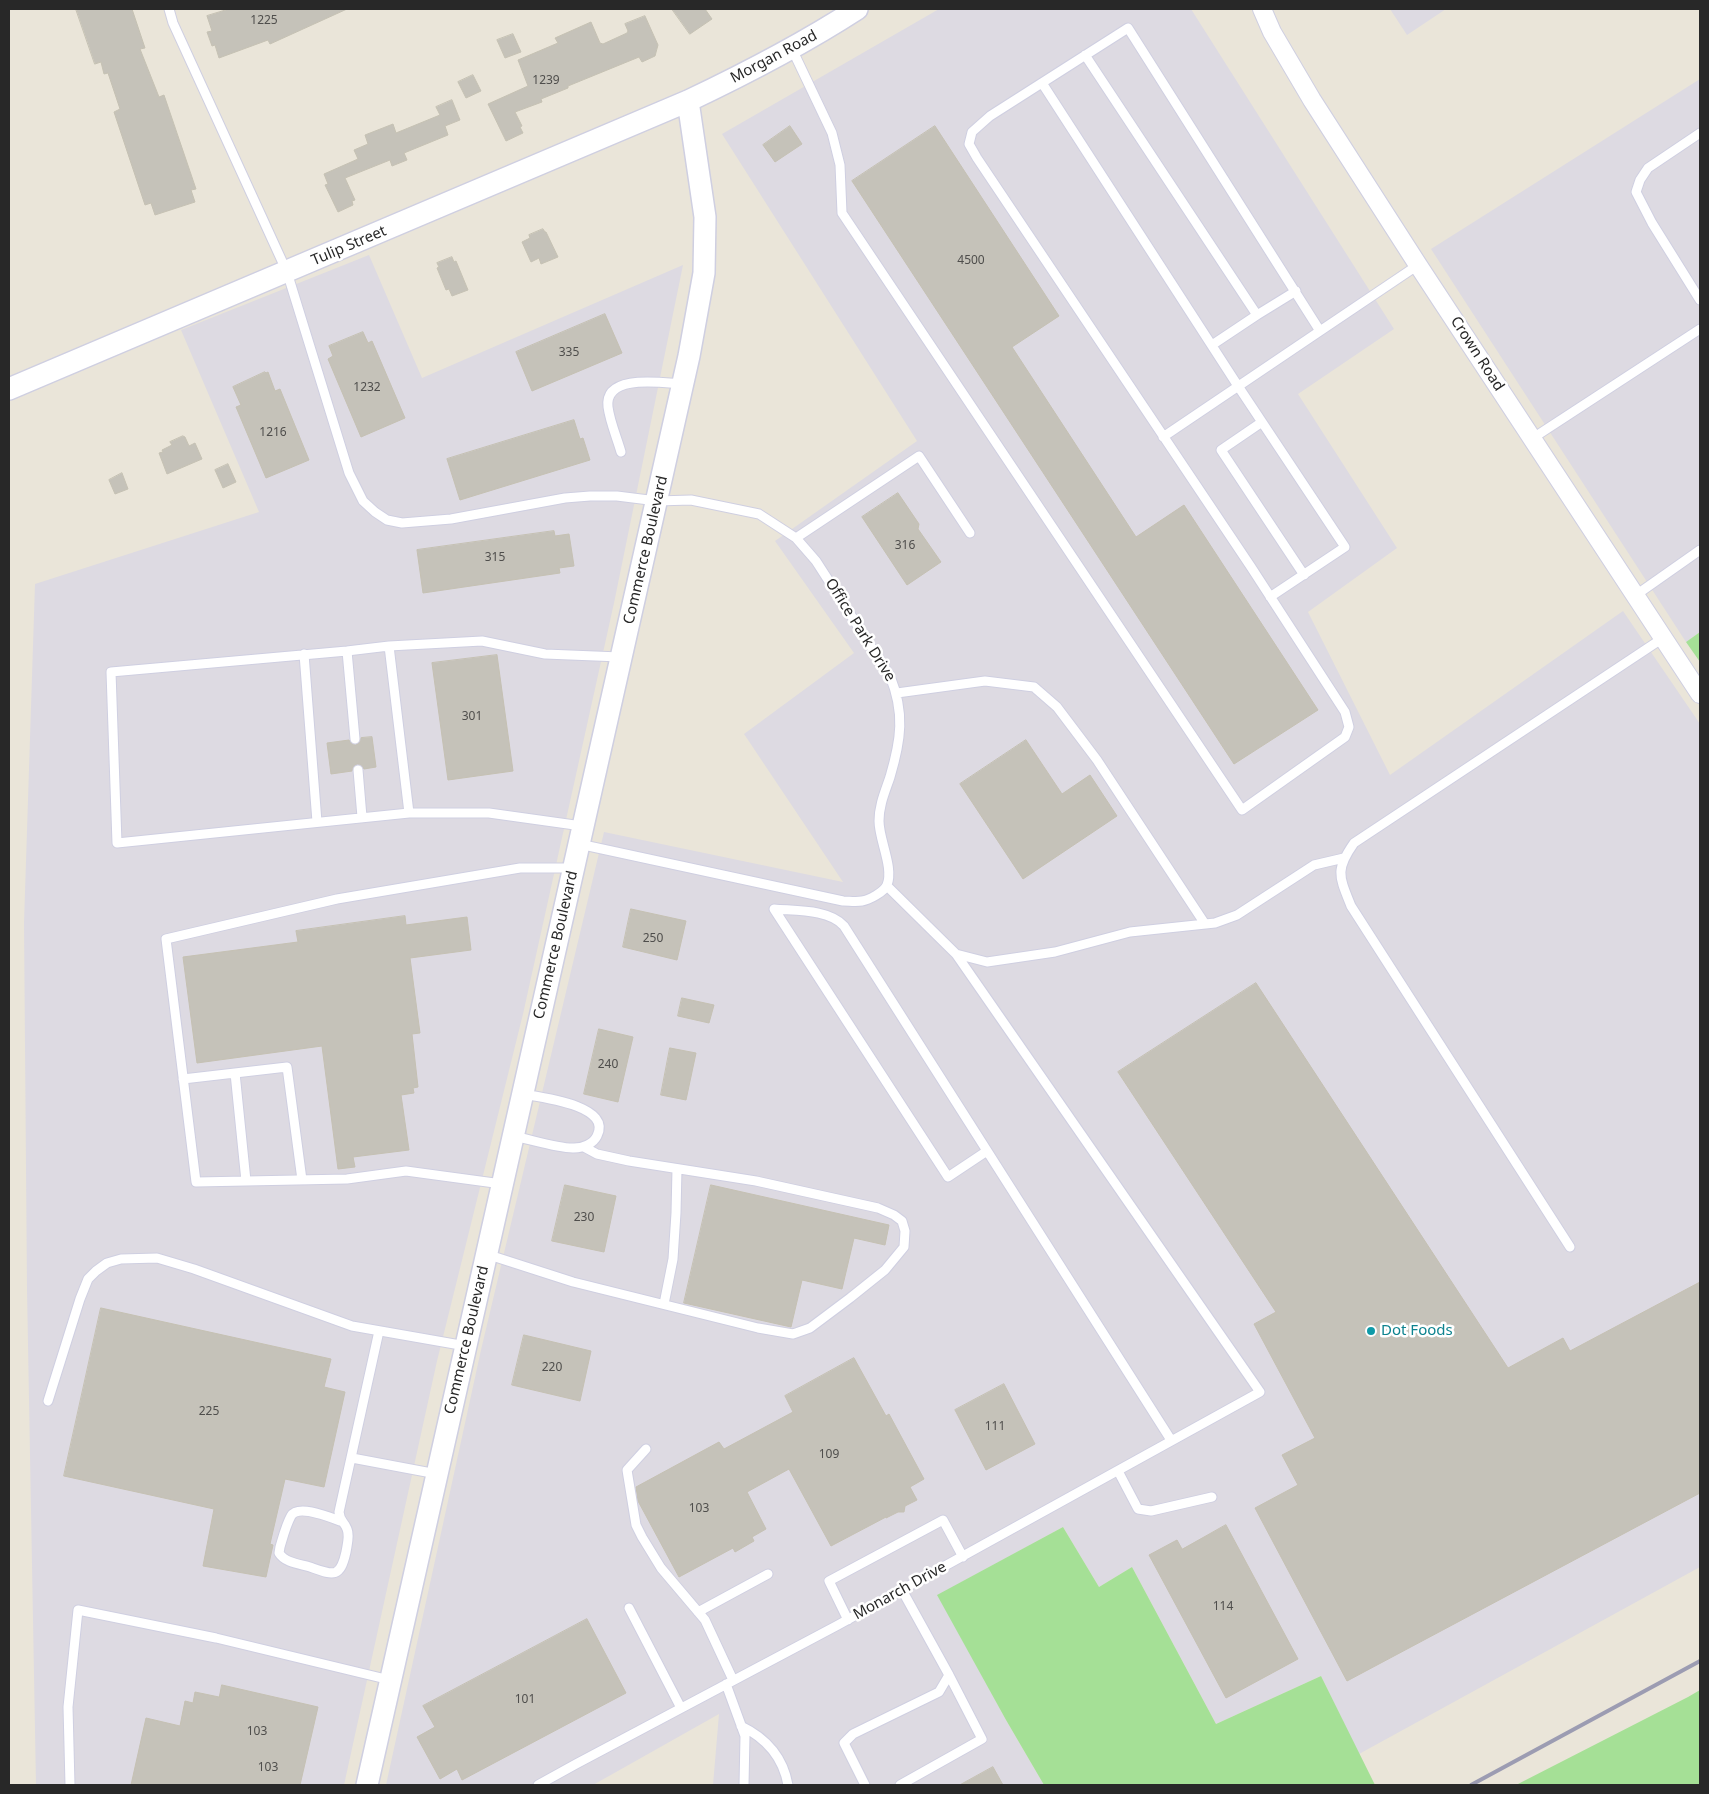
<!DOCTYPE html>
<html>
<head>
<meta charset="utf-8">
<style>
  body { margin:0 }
  #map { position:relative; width:1709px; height:1794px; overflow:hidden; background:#eae5d9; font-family:"Noto Sans",sans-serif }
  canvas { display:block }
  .frame { position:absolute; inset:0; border:10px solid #282828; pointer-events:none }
</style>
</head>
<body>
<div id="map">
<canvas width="1709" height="1794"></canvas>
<div class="frame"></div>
</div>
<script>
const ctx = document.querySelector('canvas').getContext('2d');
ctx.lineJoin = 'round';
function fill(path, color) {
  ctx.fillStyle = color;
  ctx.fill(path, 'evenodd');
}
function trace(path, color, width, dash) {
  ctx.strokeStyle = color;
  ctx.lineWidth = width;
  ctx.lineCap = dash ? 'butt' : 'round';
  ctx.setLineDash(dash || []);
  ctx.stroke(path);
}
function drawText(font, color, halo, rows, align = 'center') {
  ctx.font = font + ' "Noto Sans",sans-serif';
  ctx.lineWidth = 5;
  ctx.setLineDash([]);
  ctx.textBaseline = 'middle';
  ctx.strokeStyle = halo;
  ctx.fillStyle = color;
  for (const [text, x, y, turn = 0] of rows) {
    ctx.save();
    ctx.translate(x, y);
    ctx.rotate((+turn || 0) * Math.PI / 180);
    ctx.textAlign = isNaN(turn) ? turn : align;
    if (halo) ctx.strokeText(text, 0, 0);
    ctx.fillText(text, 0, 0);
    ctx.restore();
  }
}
fill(new Path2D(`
  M939 9H1191L1394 329 1298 394 1397 548 1308 612 1390 775 1623 611 1700 724V1567L1359 1754 1321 1676 1216 1724 1132 1567 1099 1587 1063 1527 938 1595 1006 1720 1044 1785H713L719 1714 593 1785H386L481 1350 604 832 843 882 744 734 854 653 775 541 917 441 722 134Z
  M1390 9H1446L1407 35Z
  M1700 79V632L1686 642 1431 249Z
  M369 255 422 378 683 265 614 603 523 1014 437 1361 344 1785H36L27 1289 24 923 35 584 259 512 181 330Z`), '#dddae2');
fill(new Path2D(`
  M1700 632V662L1686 642Z
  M1063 1527 1099 1587 1132 1567 1216 1724 1321 1676 1375 1785H1044L1006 1720 937 1595Z
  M1700 1690V1785H1516L1688 1697Z`), '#a5e096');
const building = new Path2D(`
  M76 9H132L145 48 140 49 159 97 164 95 196 189 191 190 195 202 155 215 151 203 145 205 114 112 120 109 108 73 104 74 101 62 95 64Z
  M229 9H347L270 44 268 40 219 58 215 45 212 46 207 32 212 31 207 16Z
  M672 9H705L712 19 690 34Z
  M645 16 658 45 655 56 642 62 639 57 568 86V88L541 99 542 102 515 112 522 126 520 127 523 133 506 141 488 104 528 86 518 60 558 43 555 38 591 22 600 43 603 44 627 33 628 31 625 24Z
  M513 34 521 52 505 58 497 40Z
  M473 75 481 91 466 98 458 82Z
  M452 100 460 120 445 126 448 135 404 153 407 160 392 166 390 160 345 178 355 200 352 201 353 205 338 212 325 185 328 184 324 174 358 159 354 150 368 144 365 135 393 124 396 133 440 115 436 107Z
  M790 126 802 144 775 162 763 145Z
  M935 126 1059 316 1012 347 1136 537 1184 505 1318 710 1234 764 852 181Z
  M543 229 545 232H546L558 257 541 264 539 258 531 262 522 242 530 238 529 235Z
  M452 257 454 262 456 261 468 290 452 296 449 289 446 290 437 268 439 267 437 263Z
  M605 314 622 353 532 391 516 352Z
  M363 332 368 343 372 341 405 418 361 437 328 359 333 356 329 346Z
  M265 372 266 373 268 372 275 391 280 389 309 460 266 478 236 407 241 405 233 387Z
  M574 420 580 439 583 438 590 460 460 500 447 459Z
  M183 436 185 437 189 446 195 443 202 459 167 474 159 453 163 452 162 450 172 445 170 442Z
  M228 464 236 482 223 488 215 470Z
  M122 473 128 489 115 494 109 480Z
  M898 493 919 524 918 529 941 562 907 585 862 517Z
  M554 531 555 536 569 534 574 566 559 568 560 573 423 593 417 550Z
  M497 655 513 771 448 780 432 663Z
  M372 737 376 767 364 769 361 765 357 764 353 767 352 771 331 774 327 743 349 740 352 744 356 745 360 742 361 738Z
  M1026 740 1062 794 1090 775 1117 816 1023 879 960 784Z
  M631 909 686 921 677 960 623 947Z
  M405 916 406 925 467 917 471 950 410 958 420 1033 412 1034 418 1087 413 1088 414 1093 401 1095 409 1150 353 1157 355 1167 338 1169 322 1046 197 1063 183 957 298 942 296 931Z
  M1256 983 1508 1368 1563 1338 1570 1351 1700 1282V1493L1347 1681 1255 1508 1298 1485 1282 1455 1315 1438 1254 1324 1276 1312 1118 1072Z
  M682 998 714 1005 709 1023 678 1016Z
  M599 1029 633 1037 618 1102 584 1094Z
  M670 1048 696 1053 686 1100 661 1095Z
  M565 1185 616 1196 604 1252 552 1241Z
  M711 1185 889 1225 885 1245 854 1238 842 1289 802 1280 791 1327 684 1303Z
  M101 1308 331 1359 324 1387 345 1392 324 1487 285 1479 270 1544 273 1545 266 1577 203 1566 214 1509 64 1476Z
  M524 1335 591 1351 580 1401 512 1385Z
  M854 1358 886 1416 889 1414 924 1479 910 1487 917 1500 905 1506 904 1512H898L886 1518V1517L831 1546 789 1469 747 1492 766 1529 752 1537 754 1541 735 1552 733 1548 679 1577 638 1501 636 1487 719 1442 724 1449 793 1412 785 1396Z
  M1004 1384 1035 1444 986 1470 955 1410Z
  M1226 1525 1298 1659 1226 1698 1149 1555 1177 1540 1182 1549Z
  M587 1619 626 1693 462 1780 457 1769 440 1779 417 1737 435 1727 423 1706Z
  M222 1685 318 1707 300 1785H131L146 1718 180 1726 185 1701 193 1703 195 1692 219 1697Z
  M993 1767 1003 1785H960Z`);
fill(building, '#c5c2b9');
trace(building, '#c5c1b3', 1);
const service = new Path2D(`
  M169 9 173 23 287 272 349 473 363 501 375 512 387 520 402 523 451 519 565 498 590 496H617L657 501 691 500 759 514 796 538 816 561 890 676C905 713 901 740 890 777 885 792 879 805 879 821 879 840 894 868 887 885 884 892 869 900 862 901 856 902 849 901 843 901L579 844
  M792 49 832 133 840 165 842 213 1242 810 1345 737 1349 727 1345 712 1251 567 977 158 969 144 972 132 990 116 1128 28 1320 331 1418 265
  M1085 55 1257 315 1296 291
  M1042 83 1238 386 1345 547 1270 597
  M1700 133 1648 168 1640 180 1636 192 1652 223 1700 300
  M1212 345 1257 315
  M1262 422 1221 450 1304 575
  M1163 437 1320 331
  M1533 438 1700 329
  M621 452C617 438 610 422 608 407 604 373 663 383 682 384
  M796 538 919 456 970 533
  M1636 595 1700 550
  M389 646 347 651 111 672 117 843 409 813
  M347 651 355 739
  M304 654 317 822
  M897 693 985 681 1034 687 1057 707 1097 760 1205 924
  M358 770 362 817
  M582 826 489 813H409L389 646 482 641 545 654 620 657
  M887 886 956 954 987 962 1055 952 1130 932 1215 923 1237 915 1314 865 1344 858
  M235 1073 246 1181
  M183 1079 287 1067 302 1180
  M513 1136C529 1139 560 1149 574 1148 583 1148 593 1144 597 1136 613 1105 539 1097 522 1094
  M987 1151 948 1177 774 909C795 911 829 909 844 926L1171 1440
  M502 1184 406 1171 347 1179 196 1182 166 939 337 899 520 868H573
  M1570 1247 1351 906C1339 876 1335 870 1354 843L1663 638
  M486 1254 573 1282 758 1328 793 1334 810 1328 850 1298 885 1270 904 1247 905 1231 902 1221 894 1215 878 1208 756 1181 629 1161 597 1154 584 1147
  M664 1304 673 1259 676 1213 677 1169
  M48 1401 80 1299 88 1279 96 1271 107 1263 121 1259 157 1258 194 1269 352 1326 466 1346
  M646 1449 627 1470 636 1525 642 1537 661 1568 705 1620 733 1680
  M352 1458 437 1474
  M1118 1471 1138 1509 1151 1511 1212 1497
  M340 1521C329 1517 298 1504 291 1516 286 1525 283 1537 280 1547L279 1553C285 1563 300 1564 310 1567 333 1575 340 1579 346 1552 347 1545 350 1536 347 1529 344 1521 340 1522 339 1512L379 1331
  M629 1608 681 1708
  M698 1612 768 1574
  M848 1620 829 1581 943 1520 963 1557
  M726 1684 745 1736 744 1785
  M741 1726C766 1738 783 1757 788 1785
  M70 1785 68 1707 78 1610 216 1638 390 1680
  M538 1785 576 1764 838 1625 1260 1392 956 954
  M865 1785 844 1743 853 1734 939 1692 949 1675
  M900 1785 982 1739 949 1675 902 1590`);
const minor = new Path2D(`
  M1262 9 1272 32 1312 100 1418 265 1700 694`);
const tertiary = new Path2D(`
  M9 389 688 101C747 73 803 44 857 9
  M367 1785 689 356 704 273 705 217 688 101`);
trace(service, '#cfcfe1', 11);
trace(minor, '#cfcfe1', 20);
trace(tertiary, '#cfcfe1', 24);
trace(service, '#fff', 9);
trace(minor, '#fff', 18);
trace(tertiary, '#fff', 21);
trace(new Path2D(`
  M1471 1785 1700 1661`), '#9c9cb2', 4);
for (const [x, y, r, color] of [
  [1371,1331,5,"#0f9aa8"]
]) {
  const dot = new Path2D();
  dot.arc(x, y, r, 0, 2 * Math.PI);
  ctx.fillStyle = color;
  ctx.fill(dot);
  trace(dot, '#fff', 2);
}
drawText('12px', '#4f4e4c', null, [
  ["1225",264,21],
  ["1239",546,81],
  ["4500",971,261],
  ["335",569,353],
  ["1232",367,388],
  ["1216",273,433],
  ["316",905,546],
  ["315",495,558],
  ["301",472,717],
  ["250",653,939],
  ["240",608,1065],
  ["230",584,1218],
  ["220",552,1368],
  ["225",209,1412],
  ["111",995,1427],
  ["109",829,1455],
  ["103",699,1509],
  ["114",1223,1607],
  ["101",525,1700],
  ["103",257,1732],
  ["103",268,1768]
]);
drawText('15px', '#282828', '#fff', [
  ["Morgan Road",774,57,-28],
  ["Tulip Street",349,246,-23],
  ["Crown Road",1477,354,57],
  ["Commerce Boulevard",646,550,-77],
  ["Office Park Drive",860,630,58],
  ["Commerce Boulevard",556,945,-77],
  ["Commerce Boulevard",467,1340,-77],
  ["Monarch Drive",900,1591,-29]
]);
drawText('15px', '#0d838f', '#fff', [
  ["Dot Foods",1381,1331]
], 'left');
</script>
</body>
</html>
